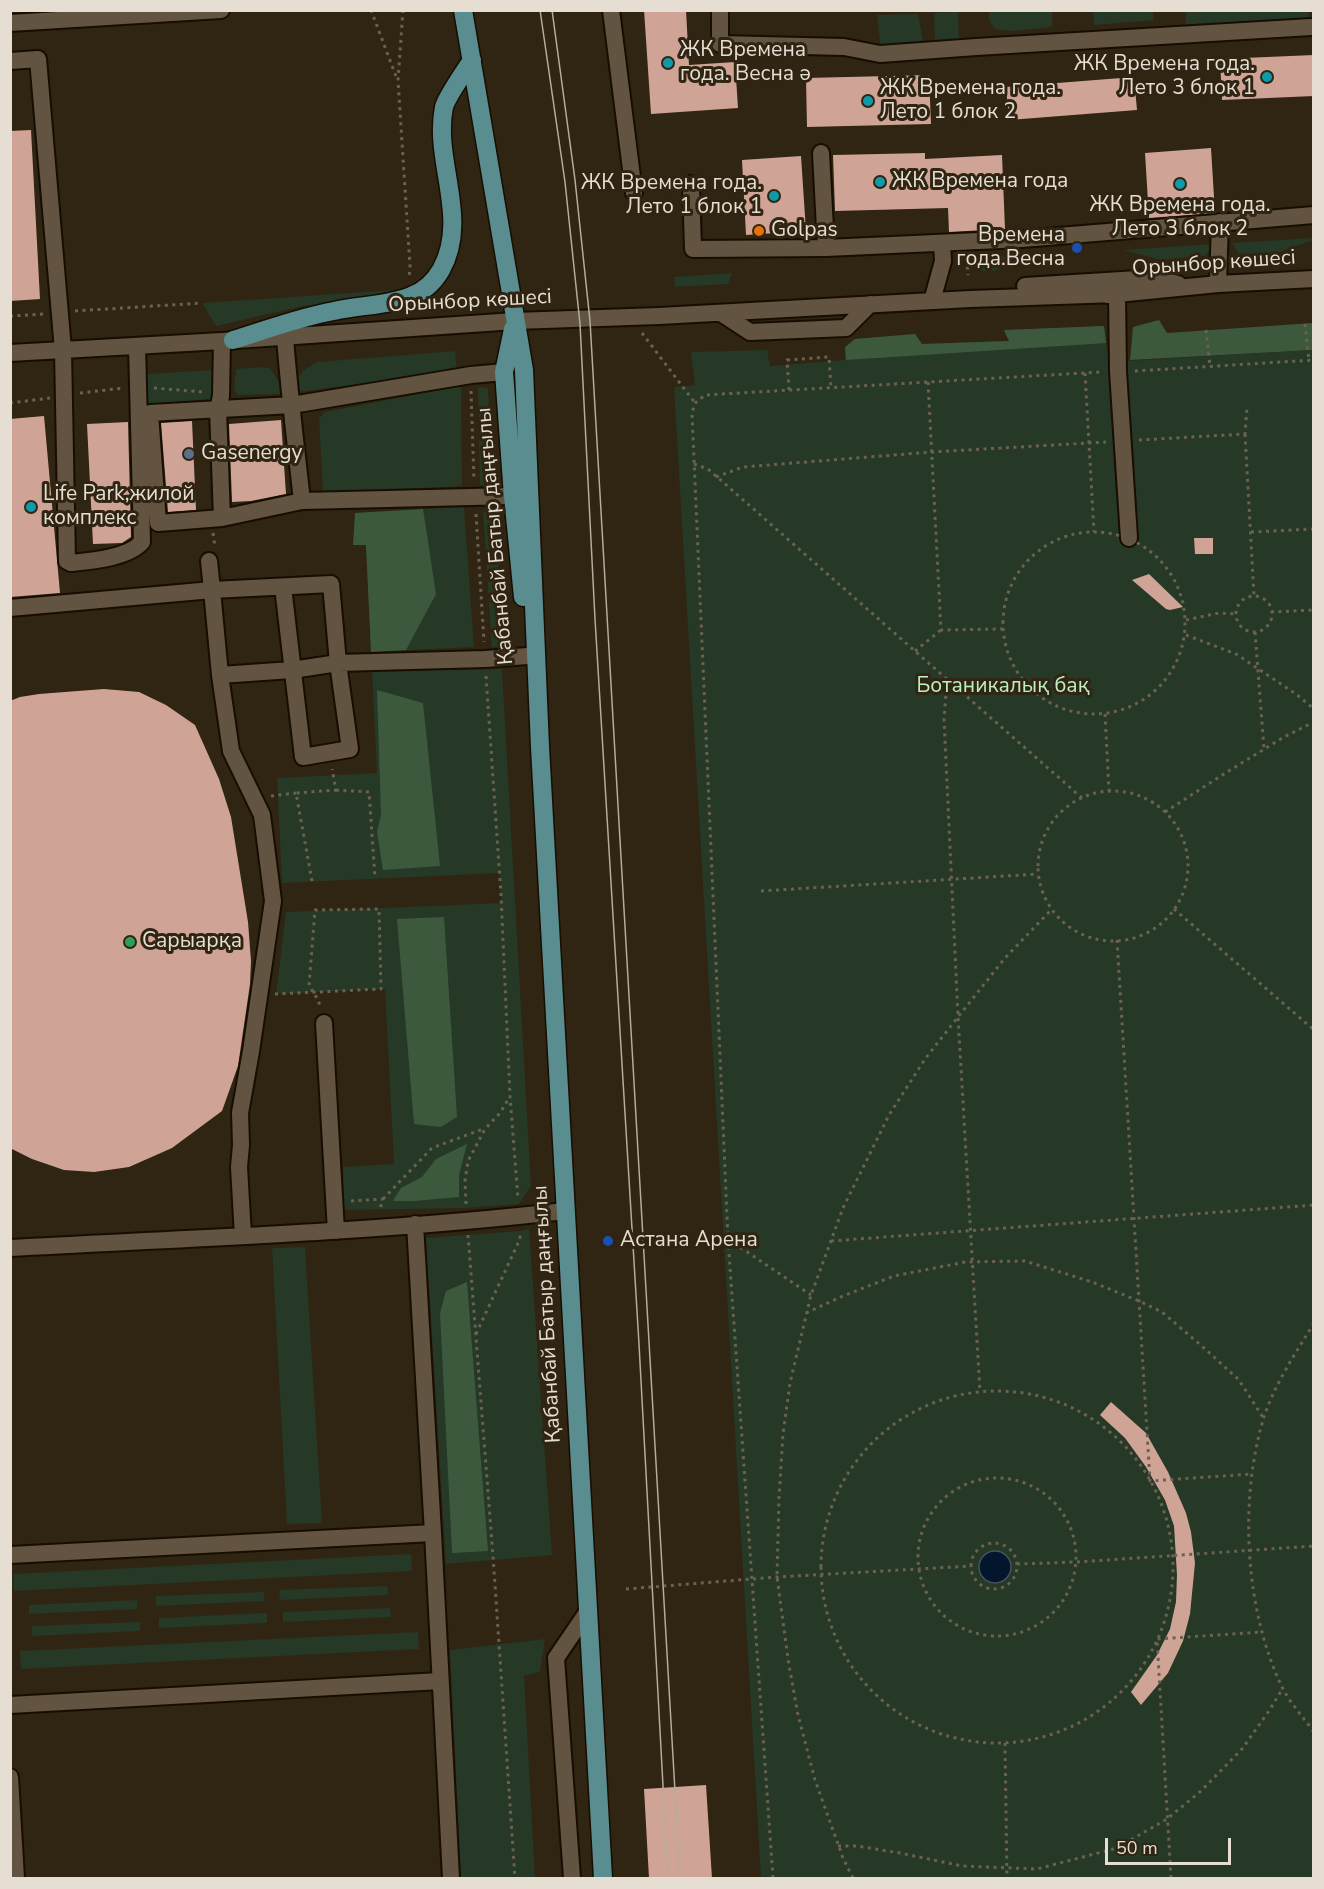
<!DOCTYPE html>
<html>
<head>
<meta charset="utf-8">
<style>
  body { margin:0 }
  #map { position:relative; width:1324px; height:1889px; overflow:hidden; background:#302412; font-family:"Nunito Sans",sans-serif }
  canvas { display:block }
  .frame { position:absolute; inset:0; border:12px solid #e6ded3; pointer-events:none }
  .scale { position:absolute; left:1105px; top:1838px; width:126px; height:27px; box-sizing:border-box; border:3px solid #e6ded3; border-top:0; padding-left:8px; font-size:18px; line-height:21px; white-space:nowrap; color:#e6ded3; -webkit-text-stroke:4px #302412; paint-order:stroke }
</style>
</head>
<body>
<div id="map">
<canvas width="1324" height="1889"></canvas>
<div class="frame"></div>
<div class="scale">50 m</div>
</div>
<script>
const ctx = document.querySelector('canvas').getContext('2d');
ctx.lineJoin = 'round';
function fill(path, color) {
  ctx.fillStyle = color;
  ctx.fill(path, 'evenodd');
}
function trace(path, color, width, dash) {
  ctx.strokeStyle = color;
  ctx.lineWidth = width;
  ctx.lineCap = dash ? 'butt' : 'round';
  ctx.setLineDash(dash || []);
  ctx.stroke(path);
}
function drawText(font, color, halo, rows, align = 'center') {
  ctx.font = font + ' "Nunito Sans",sans-serif';
  ctx.lineWidth = 6;
  ctx.setLineDash([]);
  ctx.textBaseline = 'middle';
  ctx.strokeStyle = halo;
  ctx.fillStyle = color;
  for (const [text, x, y, turn = 0] of rows) {
    ctx.save();
    ctx.translate(x, y);
    ctx.rotate((+turn || 0) * Math.PI / 180);
    ctx.textAlign = isNaN(turn) ? turn : align;
    if (halo) ctx.strokeText(text, 0, 0);
    ctx.fillText(text, 0, 0);
    ctx.restore();
  }
}
fill(new Path2D(`
  M989 11H1052V27L1013 31 995 29 989 20Z
  M1093 11H1153L1154 20 1094 25Z
  M1186 11H1308L1310 21 1185 29Z
  M958 12 959 42 935 45 934 13Z
  M918 14 924 47 881 49 877 15Z
  M1313 238V240L1277 253 1239 254 1232 243Z
  M1214 244 1205 256 1162 260 1123 250Z
  M1031 255 994 271H976L977 258Z
  M732 273 728 284 675 287 674 277Z
  M409 289 360 299 303 306 216 326 202 303Z
  M1104 326 1109 362 1313 350V1878H761L674 387 695 385 691 352 767 350 770 366 845 360V347L855 339 915 334 922 344 1009 341 1004 330Z
  M455 351 457 371 297 392 296 380 304 370 317 362Z
  M262 367 270 368 279 382 281 394 238 395 234 389 236 369Z
  M212 370 215 390 210 399 141 405 140 387 147 374Z
  M461 386 462 486 323 493 319 418 325 412Z
  M478 387 488 388 492 485H480Z
  M464 507 474 647 371 652 366 545H353L355 513Z
  M483 511 494 517 505 633 501 645 492 648Z
  M502 669 531 1186 519 1204 466 1208 344 1210 343 1167 394 1164 385 989 276 994 286 912 501 903 500 873 282 883 277 778 377 773 372 671Z
  M529 1229 552 1555 446 1564 426 1238 520 1231Z
  M305 1247 322 1523 287 1524 272 1248Z
  M411 1554 412 1571 14 1591 13 1574Z
  M387 1586 388 1595 280 1600 279 1590Z
  M264 1592V1601L156 1606V1596Z
  M137 1600V1609L29 1614V1605Z
  M390 1608 391 1617 283 1622V1612Z
  M267 1613V1623L159 1628V1618Z
  M140 1622V1631L32 1636V1626Z
  M418 1632 419 1649 21 1669 20 1651Z
  M545 1639 540 1672 524 1676 535 1878H461L450 1650Z`), '#253926');
fill(new Path2D(`
  M1159 320 1167 333 1313 323V350L1130 360 1133 327Z
  M1104 326 1106 343 846 360 845 347 855 339 915 334 922 344 1009 341 1004 330Z
  M423 509 436 594 406 650 371 652 366 545H353L355 513Z
  M377 690 423 703 440 866 383 870 377 832 381 815Z
  M444 917 457 1117 441 1127 414 1124 397 919Z
  M467 1144 459 1175V1197L414 1201H393L401 1188 422 1177 436 1159Z
  M467 1282 488 1551 452 1553 440 1313 446 1291Z`), '#3c593e');
const water = new Path2D(`
  M979 1567a16 16 0 1 1 32 0a16 16 0 1 1-32 0Z`);
fill(water, '#04162e');
trace(water, '#485260', 1.5);
fill(new Path2D(`
  M644 10H686L689 65 735 62 738 108 651 114Z
  M1314 55V96L1222 100 1220 59Z
  M929 75 931 124 807 127 806 78Z
  M1134 77 1137 110 1009 120 1006 87Z
  M31 130 40 299 10 301V131Z
  M1211 148 1215 213 1149 218 1145 153Z
  M925 153V159L1002 155 1005 229 949 232 948 208 835 211 833 155Z
  M801 156 806 231 746 235 742 160Z
  M44 416 60 593 10 597V419Z
  M281 420 286 494 251 501 232 502 229 424Z
  M192 421 196 510 168 512 161 423Z
  M128 422 131 537 122 543 93 544 87 424Z
  M1194 538H1213V554H1195Z
  M1149 574 1183 607 1170 610 1166 609 1132 580Z
  M104 689 139 692 166 705 195 725 219 779 231 817 248 922 251 961 250 984 238 1066 222 1111 172 1148 129 1167 94 1172 64 1170 32 1159 10 1148V701L20 697 39 694Z
  M1111 1402 1146 1433 1168 1472 1186 1513 1191 1532 1195 1563 1190 1614 1183 1641 1168 1673 1141 1705 1131 1692 1157 1655 1170 1629 1176 1602 1177 1575 1174 1526 1165 1500 1146 1467 1125 1438 1100 1415Z
  M706 1785 712 1878H649L644 1789Z`), '#cfa496');
const minor = new Path2D(`
  M611 10 634 193
  M720 10V44L844 47 880 54 976 47 1311 27
  M10 23 221 10
  M10 61 38 59 63 350 67 561 71 563C91 561 128 558 142 542L137 346
  M821 153 826 248
  M691 184 693 249 826 248 1022 239 1314 215
  M1218 284 1220 222
  M1025 286 1154 278 1178 284
  M1117 294 1118 371 1129 538
  M1107 295 1218 284 1314 279
  M932 301 943 261 942 243
  M721 313 750 332 846 328 870 304
  M285 337C289 392 296 446 302 501L513 496
  M222 341 221 396 218 409 222 518
  M10 353 222 341 515 321 659 316 970 299 1117 294
  M302 501 222 518 158 523 150 413 292 405 471 375 504 372
  M209 561 212 590 331 584 338 663 350 749 303 757 283 587
  M10 608 212 590 220 675 292 670 338 663 485 659 528 656
  M220 675 231 751 262 815 273 901 251 1051 240 1113 241 1145 239 1167 243 1236
  M324 1023 336 1231
  M415 1224 433 1533 451 1878
  M10 1248C195 1238 381 1232 565 1211
  M10 1555 433 1533
  M10 1705 440 1681
  M10 1777 16 1878
  M572 1878 556 1658 588 1611`);
const major = new Path2D(`
  M463 10 524 370 540 747 603 1878
  M513 329 504 372 513 496 523 597
  M233 340C266 330 300 317 334 311 360 305 386 306 411 296 425 291 434 282 441 270 470 218 433 161 444 107 447 96 465 71 472 60`);
trace(minor, '#170d00', 20);
trace(major, '#170d00', 21);
trace(new Path2D(`
  M371 10 397 79
  M403 10 398 80 410 266 409 278
  M967 259 968 275
  M75 311 202 303
  M10 316 45 314
  M1305 324 1309 361
  M1206 330 1210 366
  M642 333 695 403
  M1135 371 1314 360
  M1085 373 1094 532
  M928 382 941 630 1003 629
  M154 388 202 392
  M789 390 787 360 829 357 831 388
  M471 391 474 480
  M80 393 124 388
  M10 403 50 398
  M1245 434 1254 596
  M1139 440 1245 434 1247 407
  M694 464 708 469 1082 798
  M716 477 743 467 932 452 1106 442
  M476 514 484 642
  M1003 623a91 91 0 1 1 182 0a91 91 0 1 1-182 0Z
  M1251 532 1314 529
  M213 533 215 547
  M1236 614a18 18 0 1 1 36 0a18 18 0 1 1-36 0Z
  M1271 612 1314 610
  M1186 620 1219 613 1236 614
  M1255 632 1264 749
  M1186 635 1236 654 1296 694 1314 709
  M915 651 941 630
  M486 676 501 895 510 1096 518 1199
  M947 681 944 719 958 1017 980 1392
  M1105 714 1109 791
  M336 790 369 792 375 877
  M1038 866a75 75 0 1 1 150 0a75 75 0 1 1-150 0Z
  M271 796 296 793
  M1165 812 1227 772 1284 737 1314 722
  M312 881 296 793 336 790 332 769
  M761 891 1038 874
  M1174 909 1314 1030
  M1117 940 1150 1481 1252 1474
  M275 994 381 989 379 909 315 910 309 986C315 994 318 999 321 1009
  M383 1199 432 1148 483 1129
  M351 1201 383 1199 380 1209
  M466 1204 465 1181 468 1161 485 1129 500 1113 509 1098
  M468 1235 493 1556 515 1878
  M728 1239 811 1295
  M831 1241 1314 1205
  M806 1313 843 1296 894 1276 965 1262 1025 1261 1092 1282 1139 1301 1162 1312 1204 1348 1239 1380 1264 1419
  M1314 1323C1295 1354 1274 1385 1263 1420 1239 1502 1245 1610 1282 1687 1290 1703 1303 1717 1314 1732
  M476 1334 520 1239V1232
  M821 1567a176 176 0 1 1 352 0a176 176 0 1 1-352 0Z
  M918 1557a79 79 0 1 1 158 0a79 79 0 1 1-158 0Z
  M971 1566a23 23 0 1 1 46 0a23 23 0 1 1-46 0Z
  M1017 1564 1076 1562 1314 1546
  M626 1589 777 1577 971 1566
  M1005 1743 1007 1878
  M838 1846H857L900 1853 962 1866 1037 1869 1117 1848 1167 1819 1201 1791 1242 1749 1269 1711 1283 1688
  M773 1878 728 1239 692 413 695 403 705 395 1101 372
  M853 1878 843 1858 815 1780 798 1715 788 1659 777 1577 779 1497 783 1434 790 1383 811 1295 843 1208 889 1115 925 1059 958 1017 1005 958 1052 909
  M1171 1878 1157 1639 1261 1632`), '#6b6151', 3, [3, 4.5]);
trace(minor, '#625441', 16);
trace(major, '#5a8d90', 18);
trace(new Path2D(`
  M540 10 565 182 580 324 595 619 639 1344 668 1878
  M552 10 575 180 590 321 680 1878`), '#b5ac9f', 1.5);
for (const [x, y, r, color] of [
  [668,63,6,"#0f9aa8"],
  [1267,77,6,"#0f9aa8"],
  [868,101,6,"#0f9aa8"],
  [880,182,6,"#0f9aa8"],
  [1180,184,6,"#0f9aa8"],
  [774,196,6,"#0f9aa8"],
  [759,231,6,"#e8710a"],
  [1077,248,6,"#1a4fb4"],
  [189,454,6,"#5c6f8a"],
  [31,507,6,"#0f9aa8"],
  [130,942,6,"#2e9e5b"],
  [608,1241,6,"#1a4fb4"]
]) {
  const dot = new Path2D();
  dot.arc(x, y, r, 0, 2 * Math.PI);
  ctx.fillStyle = color;
  ctx.fill(dot);
  trace(dot, '#302412', 2);
}
drawText('21px', '#e6ded3', '#302412', [
  ["ЖК Времена",680,51],
  ["года. Весна ә",680,75],
  ["ЖК Времена года.",1255,65,"right"],
  ["Лето 3 блок 1",1255,89,"right"],
  ["ЖК Времена года.",880,89],
  ["Лето 1 блок 2",880,113],
  ["ЖК Времена года",892,182],
  ["ЖК Времена года.",762,184,"right"],
  ["Лето 1 блок 1",762,208,"right"],
  ["ЖК Времена года.",1180,206,"center"],
  ["Лето 3 блок 2",1180,230,"center"],
  ["Golpas",771,231],
  ["Времена",1065,236,"right"],
  ["года.Весна",1065,260,"right"],
  ["Gasenergy",201,454],
  ["Life Park,жилой",43,495],
  ["комплекс",43,519],
  ["Сарыарқа",142,942],
  ["Астана Арена",620,1241]
], 'left');
drawText('21px', '#e6ded3', '#302412', [
  ["Орынбор көшесі",1214,264,-4],
  ["Орынбор көшесі",470,302,-3],
  ["Қабанбай Батыр даңғылы",496,536,-95],
  ["Қабанбай Батыр даңғылы",548,1314,-93]
]);
drawText('21px', '#bcf0c0', '#302412', [
  ["Ботаникалық бақ",1003,687]
]);
</script>
</body>
</html>
